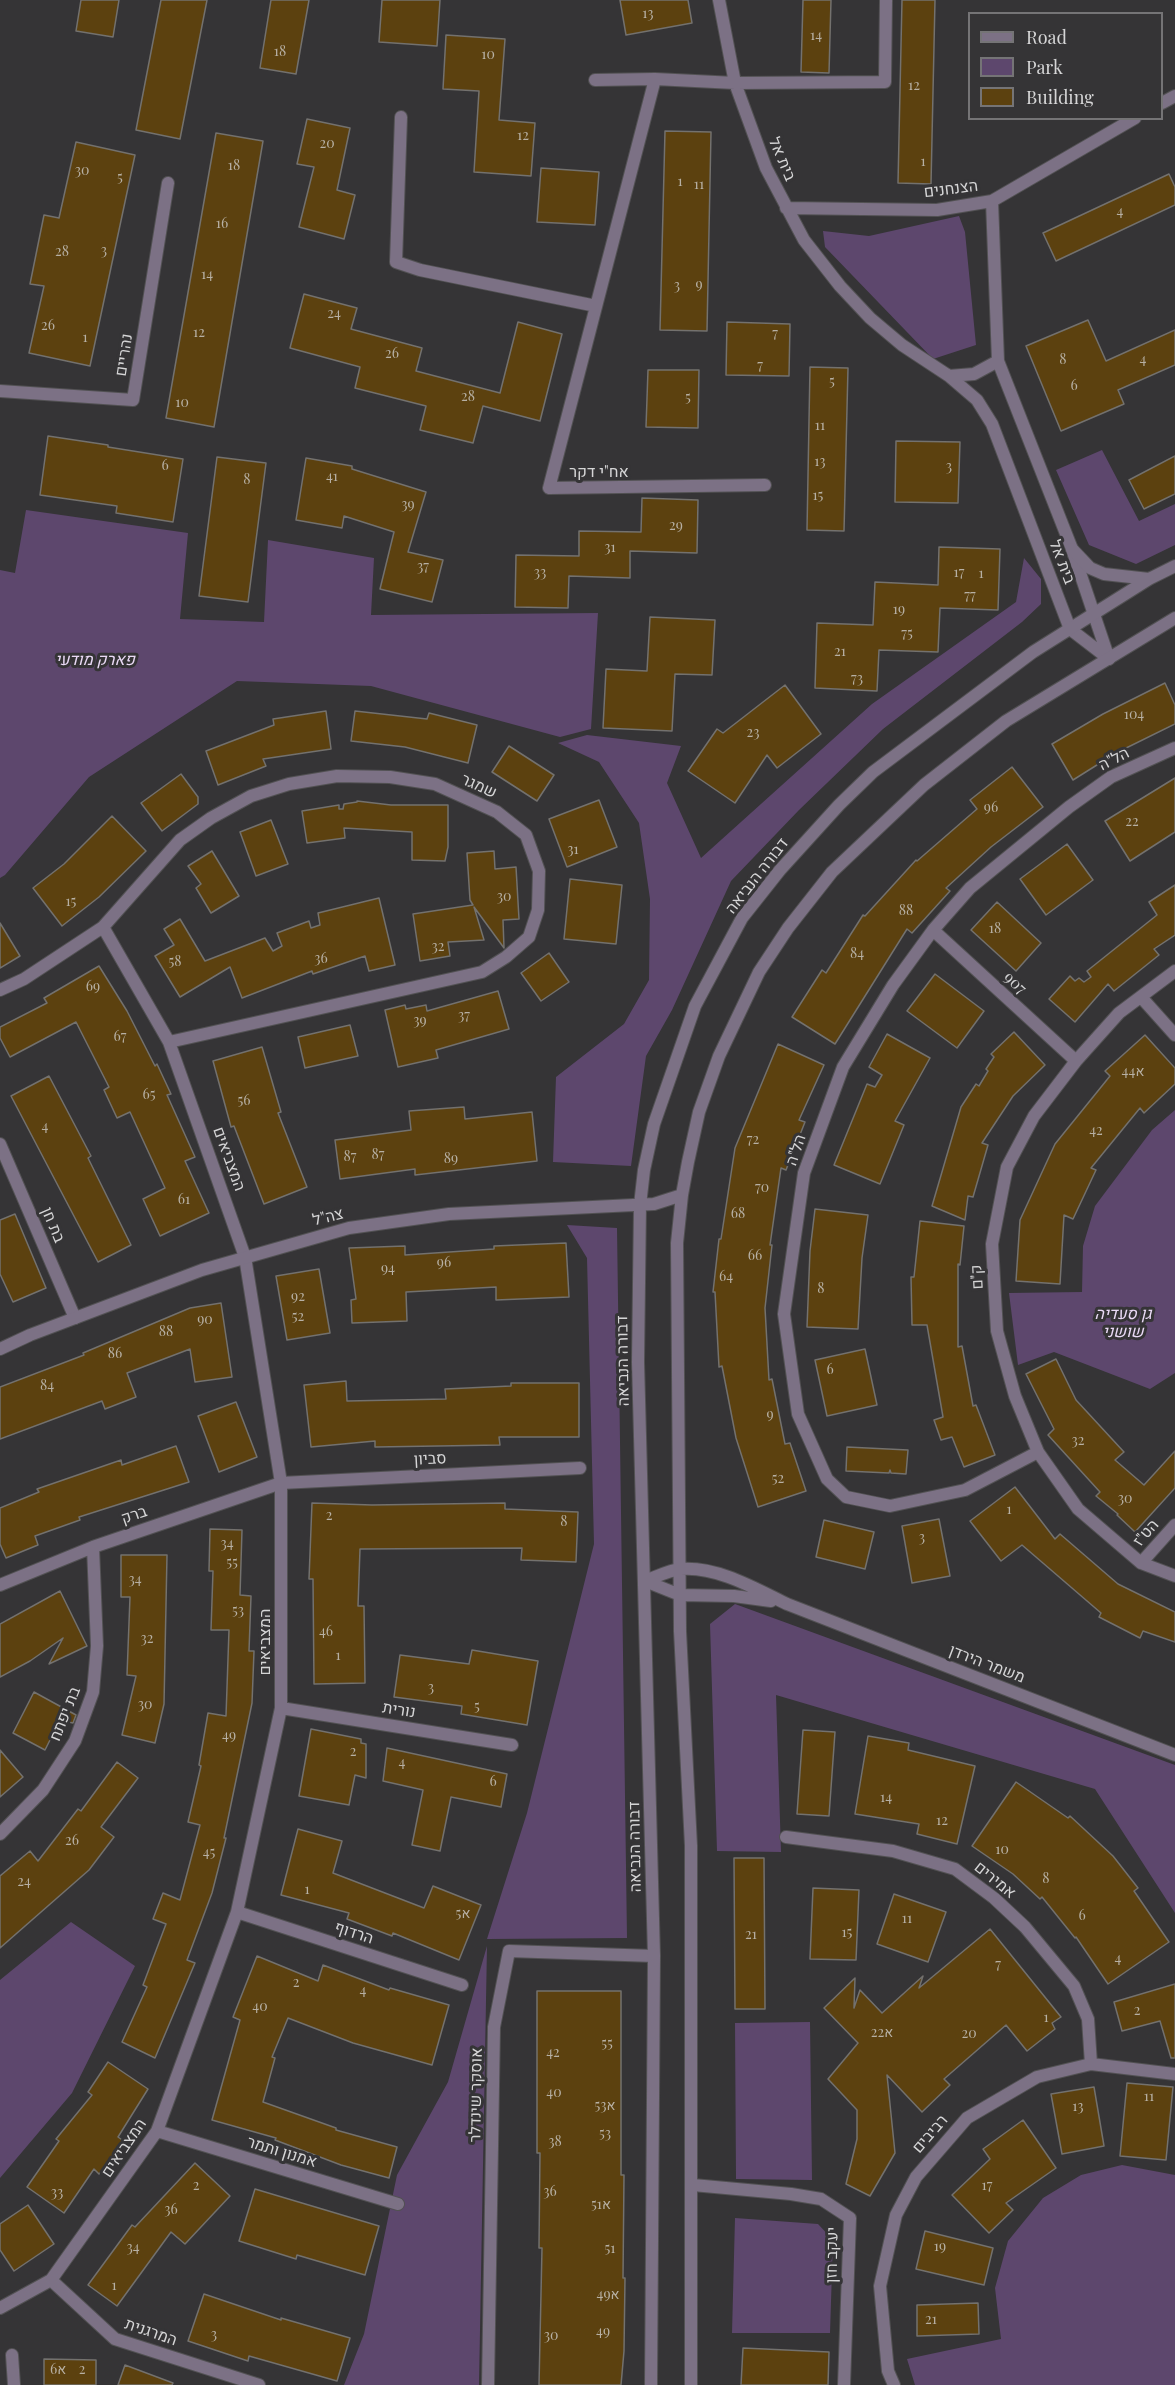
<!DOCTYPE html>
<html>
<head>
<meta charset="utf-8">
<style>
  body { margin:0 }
  #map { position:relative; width:1175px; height:2385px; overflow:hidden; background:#353436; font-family:"Playfair Display",serif }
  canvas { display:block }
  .legend { position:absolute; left:968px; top:12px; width:195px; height:108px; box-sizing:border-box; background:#353436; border:2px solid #757476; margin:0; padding:8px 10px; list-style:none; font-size:18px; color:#d5d5d6 }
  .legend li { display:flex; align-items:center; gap:12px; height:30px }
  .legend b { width:30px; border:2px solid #757476 }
</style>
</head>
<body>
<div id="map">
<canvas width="1175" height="2385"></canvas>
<ul class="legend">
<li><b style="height:8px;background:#7c7185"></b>Road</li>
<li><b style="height:16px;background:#5d476d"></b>Park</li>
<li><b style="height:16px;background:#5c410f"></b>Building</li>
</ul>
</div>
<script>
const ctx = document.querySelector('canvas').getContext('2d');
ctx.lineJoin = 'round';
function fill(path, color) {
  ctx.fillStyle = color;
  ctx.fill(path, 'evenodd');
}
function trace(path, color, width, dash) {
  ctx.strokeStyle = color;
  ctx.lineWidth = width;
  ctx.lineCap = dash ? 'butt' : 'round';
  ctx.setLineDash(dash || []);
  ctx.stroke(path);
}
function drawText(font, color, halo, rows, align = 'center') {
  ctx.font = font + ' "Playfair Display",Heebo,serif';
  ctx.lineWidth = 6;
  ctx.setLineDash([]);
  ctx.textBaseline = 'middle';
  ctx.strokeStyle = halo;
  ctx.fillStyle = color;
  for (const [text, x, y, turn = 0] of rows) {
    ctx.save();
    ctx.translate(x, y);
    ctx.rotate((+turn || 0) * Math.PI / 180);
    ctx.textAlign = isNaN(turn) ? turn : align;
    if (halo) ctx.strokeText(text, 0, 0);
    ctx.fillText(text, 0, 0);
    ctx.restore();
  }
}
fill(new Path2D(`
  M959 216 965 232 976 345 933 359 825 247 823 231 869 236Z
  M1102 450 1139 521 1175 504V545L1136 564 1089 545 1056 470Z
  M26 510 188 533 180 619 264 622 268 540 374 558 371 615 598 613 591 729 560 737 371 686 237 681 89 777 5 875 0 878V570L15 573Z
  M1024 558 1041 579V604L1022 622 883 729 799 810 731 881 672 1010 646 1056 631 1166 553 1162 556 1077 624 1024 649 980 650 899 639 823 599 762 558 743 587 735 681 746 667 783 701 858 872 704 1016 602Z
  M1175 1110V1373L1150 1389 1054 1352 1018 1365 1009 1293 1082 1292 1083 1246 1095 1206 1152 1130Z
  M567 1225 617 1228 627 1938 487 1939 527 1813 594 1544 587 1258Z
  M735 1604 1175 1765V1913L1095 1789 776 1695 781 1852 717 1851 710 1624Z
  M71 1922 135 1966 72 2093 0 2178V1980Z
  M487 1946 479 2385H344L364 2334 397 2175 448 2082Z
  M810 2022 812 2180 736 2179 735 2023Z
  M1122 2165 1175 2175V2385H915L907 2359 1001 2339 995 2288 1008 2241 1043 2198 1081 2175Z
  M735 2218 818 2224 833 2240 830 2333H732Z`), '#5d476d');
const building = new Path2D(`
  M81 0H119L113 37 76 31Z
  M161 0H207L180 139 136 130Z
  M271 0H309L296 74 260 68Z
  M382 0H440L437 46 379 42Z
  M620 0H688L692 23 626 35Z
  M803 0H831L829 73 801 72Z
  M902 0H935L931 184 898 183Z
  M446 35 505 39 499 120 535 123 531 176 474 172 479 91 443 89Z
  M307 119 350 128 337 190 355 195 344 239 299 227 314 167 297 164Z
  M665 131 711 132 707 331 660 330Z
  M216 133 263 141 214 427 166 418Z
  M76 142 135 155 90 366 29 353 44 286 30 284 44 215 59 218Z
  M541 168 599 172 595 225 537 222Z
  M1169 174 1175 187V205L1056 261 1043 233Z
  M304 294 357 308 351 329 422 348 416 371 500 393 518 322 562 334 540 421 483 406 473 443 420 430 426 406 355 388 360 367 290 348Z
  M1088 320 1106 361 1175 330V365L1118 390 1124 404 1061 431 1026 346Z
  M727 322 790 324 789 376 726 375Z
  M810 367 848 368 844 531 807 530Z
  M648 370H699L698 428 646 427Z
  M48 436 108 445V447L183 459 173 522 116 513 117 506 40 495Z
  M896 441 960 442 958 503 895 502Z
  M1175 456V494L1144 509 1129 480Z
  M217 457 266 463 248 602 199 596Z
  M306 458 352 466V469L426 492 408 552 443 560 432 602 380 589 394 532 344 516 342 528 296 520Z
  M642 498 698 500 697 553 630 551V578L569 576 568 608 515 607 516 555 579 556V531L641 532Z
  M939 547 1000 549 998 610 940 608 938 652 879 650 877 691 815 688 817 623 873 625 875 582 938 585Z
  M650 617 715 620 712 675 675 674 672 731 603 728 606 669 647 671Z
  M1165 683 1175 705V724L1116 753 1073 780 1052 744 1103 714Z
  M785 685 821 734 777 768 767 755 735 803 688 771 717 729 723 733Z
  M326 711 331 749 263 759 266 766 218 785 206 751 274 725 273 719Z
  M355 711 427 719 429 713 477 725 468 763 405 747 351 741Z
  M509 746 554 775 537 801 492 772Z
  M1012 767 1043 807 991 847 946 888 950 891 912 933 907 929 835 1044 792 1017 822 970 826 973 863 915 865 916 916 860 917 861 977 809 970 800Z
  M181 774 198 797V804L162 831 141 803Z
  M1175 778V832L1130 861 1105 821Z
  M599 800 617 847 567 867 549 819Z
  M357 801 391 805H448V847L445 861 412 860V832L344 828 345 838 307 843 302 811 339 805V809H343L344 804 357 802Z
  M112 816 146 851 99 897 62 926 33 888 64 864Z
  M271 820 288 864 256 876 240 832Z
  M1067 844 1093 880 1046 915 1020 879Z
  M212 851 239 896 211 913 196 888 201 884 188 866Z
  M494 851 495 869 516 867 519 919 503 920 504 948 474 907 484 940 448 942 450 956 420 961 413 914 473 905 470 900 467 853Z
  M570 879 622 885 616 944 564 939Z
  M1175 885V935L1154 949 1159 955 1114 991 1108 984 1075 1022 1049 999 1070 976 1075 981 1079 978 1084 982 1091 977 1087 971 1157 915 1149 902Z
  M379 898 395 965 369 971 365 956 313 974 312 971 242 998 230 967 180 997 155 956 174 945 164 929 180 919 205 961 265 938 273 951 282 946 277 933 309 921 311 928 320 925 318 913Z
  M997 902 1041 943 1016 971 971 930Z
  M0 923 20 956 0 968Z
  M549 953 569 982 541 1001 521 973Z
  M99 966 127 1011 155 1066 157 1064 171 1094 167 1095 195 1157 185 1161 209 1213 160 1236 143 1199 165 1188 130 1112 117 1118 104 1090 109 1087 76 1022 10 1057 0 1038V1027L47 1003 44 998Z
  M935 974 984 1011 957 1048 907 1011Z
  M498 991 509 1029 436 1050 438 1058 398 1067 385 1010 405 1005 406 1009 426 1005 427 1011Z
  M350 1025 358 1056 305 1068 298 1037Z
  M1014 1032 1045 1065 1013 1096 982 1143 988 1145 973 1197 968 1196 965 1220 932 1206 961 1107 976 1084 979 1086 988 1071 986 1069 994 1057 991 1054Z
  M887 1034 930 1058 895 1121 904 1125 880 1184 834 1165 867 1084 875 1087 882 1075 869 1067Z
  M1145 1035 1175 1068V1084L1144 1113 1140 1108 1091 1168 1096 1170 1073 1219 1064 1215 1060 1284 1016 1281 1020 1220 1055 1144 1110 1076 1105 1071Z
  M778 1044 824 1065 799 1120 805 1122 786 1170 781 1168 770 1245H772L765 1308 769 1380 772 1379 785 1444 790 1443 806 1491 758 1507 736 1438 722 1366 719 1367 715 1292H713L719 1239H721L735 1148Z
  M262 1047 281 1112 278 1113 307 1187 264 1204 234 1126 231 1127 213 1061Z
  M49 1076 91 1156 88 1158 131 1245 98 1262 11 1096Z
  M464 1107 465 1119 532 1112 537 1161 415 1175V1169L340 1179 335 1140 411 1130 409 1111Z
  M815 1209 868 1215 862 1258 858 1329 807 1327 810 1251Z
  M15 1214 46 1288 13 1302 0 1274V1220Z
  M920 1221 964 1226 960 1265 958 1264V1347L962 1346 973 1406 976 1405 995 1455 964 1467 952 1437 941 1440 934 1420 943 1417 927 1325H912L911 1277H914Z
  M566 1243 569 1297 496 1300V1287L406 1292 407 1321 352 1323 351 1300 356 1299 349 1248 405 1246V1255L494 1249V1246Z
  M319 1269 330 1333 287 1340 276 1276Z
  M221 1303 232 1377 195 1382 190 1349 127 1373 136 1397 105 1409 102 1401 0 1439V1387L84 1355 83 1353 190 1308Z
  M865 1349 877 1405 827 1416 815 1360Z
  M1056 1359 1076 1400 1124 1452 1115 1460 1144 1485 1175 1451V1488L1135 1532 1117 1515 1118 1514 1096 1496 1100 1492 1048 1435 1054 1429 1026 1374Z
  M346 1381 347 1401 446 1399 445 1389 511 1386V1383H579V1437H499L500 1445 375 1447V1441L311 1447 304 1385Z
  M236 1402 257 1457 219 1472 198 1416Z
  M176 1446 189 1482 79 1517 80 1520 35 1536 38 1545 6 1558 0 1544V1508L39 1492 37 1489 121 1460 122 1465Z
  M847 1447 908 1450 906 1474 891 1473 890 1470 889 1473 846 1471Z
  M1015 1487 1055 1539 1060 1534 1118 1584 1175 1612V1642L1143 1631 1140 1638 1099 1617 1101 1613 1022 1545 1001 1561 970 1521Z
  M312 1503 372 1505 505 1503V1509L578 1512 576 1562 521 1560 522 1548 360 1549 358 1606H364L365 1683 314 1684 313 1579H309Z
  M939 1519 950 1576 912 1583 902 1526Z
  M824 1520 874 1532 865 1569 816 1557Z
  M210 1529 242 1530 240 1595 251 1596 249 1651H254L252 1703 224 1838H226L212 1893 187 1960 195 1963 155 2058 122 2042 147 1987 143 1985 166 1924 153 1919 163 1893 180 1900 200 1825 188 1822 201 1766 199 1765 208 1713 226 1716 229 1630H211L213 1571H209Z
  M121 1555H167L164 1704 155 1743 122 1735 136 1676 127 1675 130 1597H121Z
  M60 1591 87 1646 49 1664 63 1638 30 1661 0 1677V1624Z
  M472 1650 538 1661 527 1725 461 1714 462 1706 394 1697 400 1655 469 1664Z
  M34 1692 76 1715 73 1723 60 1720 45 1750 13 1733Z
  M311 1729 361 1739V1743L366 1744V1778L355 1775 349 1805 299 1796Z
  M803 1730 835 1732 829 1816 797 1814Z
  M868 1736 909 1743 908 1750 975 1766 957 1844 917 1834 919 1824 855 1814Z
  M387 1748 507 1774 501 1807 451 1797 440 1851 412 1845 423 1790 383 1781Z
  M0 1750 23 1777 0 1797Z
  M117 1762 138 1778 101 1827 114 1837 89 1870 0 1948V1876L30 1851 38 1861 78 1809 81 1811Z
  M1016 1782 1068 1818 1070 1816 1113 1856 1138 1888 1134 1891 1169 1942 1108 1984 1076 1937 1075 1938 1042 1897 1040 1899 1013 1874 972 1846Z
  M298 1829 342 1841 333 1873 424 1908 433 1886 481 1905 459 1960 393 1933 392 1936 347 1919 349 1913 281 1895Z
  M734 1858H764L765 2009H735Z
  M813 1888 859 1890 856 1960 810 1959Z
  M894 1894 946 1912 928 1962 877 1944Z
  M990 1929 1061 2017 1052 2023 1055 2029 1027 2051 1006 2025 944 2079 950 2085 922 2112 887 2075 895 2153 870 2196 846 2184 857 2139V2110L828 2079 858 2043 824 2008 855 1978 854 2008 860 1990 882 2013 923 1976 919 1988Z
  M257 1956 318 1981 323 1965 389 1990 390 1988 449 2005 432 2065 353 2043 288 2018 272 2057 275 2058 263 2102 336 2128V2130L397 2147 389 2178 341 2165 275 2140 276 2138 212 2120 240 2020 233 2017Z
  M1175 1984V2058H1171L1160 2021 1122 2031 1114 2002Z
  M537 1991H621V2175H624L623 2278H625L624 2351 621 2385H539L542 2248H539L540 2153H537Z
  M108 2062 148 2089 118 2137 125 2142 99 2174 94 2169 64 2213 27 2187 59 2141 56 2139 92 2095 88 2092Z
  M1127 2083 1173 2087 1166 2160 1120 2156Z
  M1094 2087 1104 2146 1062 2154 1051 2094Z
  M1023 2120 1056 2168 1006 2203 1013 2210 989 2233 952 2195 990 2159 983 2149Z
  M195 2163 230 2196 185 2244 171 2232 117 2306 88 2285 132 2225 135 2227Z
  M255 2189 379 2226 365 2275 297 2255 296 2259 239 2241Z
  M28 2205 54 2244 14 2271 0 2250V2224Z
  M925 2231 993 2248 984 2285 916 2269Z
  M204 2294 281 2320V2318L350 2338 337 2381 249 2356 248 2361 188 2341Z
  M978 2303 979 2334 917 2336V2305Z
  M743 2348 829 2352 828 2385H741Z
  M44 2359 96 2360V2385H44Z
  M125 2365 173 2383 172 2385H118Z`);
fill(building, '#5c410f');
trace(building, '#73716e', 1.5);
const minor = new Path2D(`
  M719 0 735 83 766 168 804 240 840 286 870 318 902 345 949 376 977 400 992 424 1070 629 1109 659
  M655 79 549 488 765 485
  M595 80 655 79 735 83 885 82 886 0
  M1162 103 1175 96
  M401 117 396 262 420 270 596 306
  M992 201 998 361 1072 549 1109 659
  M786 208 937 210 992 201 1135 118
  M949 376 974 374 998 361
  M0 391 133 400 168 183
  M933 930 1076 1061
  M1175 971 1119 1013 1076 1061 1034 1116 1007 1167 992 1244 997 1331 1015 1396 1038 1452 1078 1509 1141 1563 1175 1576
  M0 990 24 979 103 927 180 840 211 818 251 796 289 784 337 776 390 777 435 784 497 812 526 835 539 871 538 910 529 937 506 957 482 972 169 1042
  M1141 997 1175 1035
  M0 1144 75 1318
  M1038 1452 965 1490 890 1506 846 1497 827 1479 798 1414 784 1314 804 1173 843 1067 893 985 933 930 970 888 1069 807 1111 777 1175 748
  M1141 1563 1175 1525
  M0 1585 93 1547 281 1483 580 1468
  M281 1708 512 1745
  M0 1834 43 1790 75 1741 93 1692 97 1646 93 1547
  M786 1837 893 1851 955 1869 994 1898 1025 1927 1074 1986 1088 2019 1091 2064
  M237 1912 462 1985
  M157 2131 398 2204
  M693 2185 791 2194 821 2199 850 2218 844 2385
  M51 2280 115 2339 259 2385
  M0 2308 51 2280 157 2131 237 1912 281 1708V1483L245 1257 169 1042 103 927
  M12 2355 14 2385
  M488 2385 494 2027 509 1951 654 1956
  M894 2385 888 2371 880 2286 896 2215 916 2177 967 2118 1037 2077 1091 2064 1175 2074`);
const tertiary = new Path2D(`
  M1072 549 1090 568 1104 574 1149 579
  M0 1349 30 1335 202 1270 349 1228 449 1214 654 1204 682 1195
  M645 1581C656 1577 669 1570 681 1569 717 1566 756 1589 787 1604L1175 1755
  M645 1581 680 1595 734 1596 771 1601
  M651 2385 654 1956 638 1362 640 1205 644 1170 654 1124 695 1006 742 918 780 870 839 805 873 772 1033 652 1149 579 1175 566
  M691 2385V1846L680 1631 677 1243 682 1195 688 1162 699 1112 719 1056 759 972 788 928 832 872 924 785 1006 721 1175 618`);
trace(minor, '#525153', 14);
trace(tertiary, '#525153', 14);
trace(minor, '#7c7185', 12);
trace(tertiary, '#7c7185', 12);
drawText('14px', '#b7b0a4', null, [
  ["13",648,14],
  ["14",816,36],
  ["18",280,52],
  ["10",488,55],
  ["12",914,86],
  ["12",523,136],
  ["20",327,144],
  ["1",923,162],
  ["18",234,166],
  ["30",82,171],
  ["5",120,178],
  ["1",680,182],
  ["11",699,185],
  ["4",1120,212],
  ["16",222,224],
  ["3",104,251],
  ["28",62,252],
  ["14",207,275],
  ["9",699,285],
  ["3",677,286],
  ["24",334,314],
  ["26",48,326],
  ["12",199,333],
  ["7",775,334],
  ["1",85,338],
  ["26",392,354],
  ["8",1063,360],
  ["4",1143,360],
  ["7",760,366],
  ["5",832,382],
  ["6",1074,386],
  ["28",468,397],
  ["5",688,398],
  ["10",182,403],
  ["11",820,426],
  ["13",820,462],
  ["6",165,466],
  ["3",949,467],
  ["41",332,477],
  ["8",247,480],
  ["15",818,496],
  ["39",408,505],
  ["29",676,526],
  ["31",610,548],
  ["37",423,567],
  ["33",540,573],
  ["17",959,573],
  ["1",981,574],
  ["77",970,596],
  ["19",899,610],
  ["75",907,634],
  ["21",840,652],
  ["73",857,679],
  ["104",1134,715],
  ["23",753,733],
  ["96",991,808],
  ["22",1132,822],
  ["31",573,850],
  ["30",504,897],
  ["15",71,902],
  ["88",906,911],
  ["18",995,929],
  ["32",438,947],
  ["84",857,954],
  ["36",321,959],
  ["58",175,962],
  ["69",93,987],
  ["37",464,1016],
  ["39",420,1021],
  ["67",120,1037],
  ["44א",1133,1072],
  ["65",149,1095],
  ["56",244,1101],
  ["4",45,1127],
  ["42",1096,1131],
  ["72",753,1140],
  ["87",378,1155],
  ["87",350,1157],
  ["89",451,1159],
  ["70",762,1188],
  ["61",184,1200],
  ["68",738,1214],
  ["66",755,1256],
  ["96",444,1263],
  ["94",388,1269],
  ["64",726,1277],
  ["8",821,1289],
  ["92",298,1297],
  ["52",298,1317],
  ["90",205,1320],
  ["88",166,1332],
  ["86",115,1354],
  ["6",830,1370],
  ["84",47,1386],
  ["9",770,1415],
  ["32",1078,1441],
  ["52",778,1479],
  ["30",1125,1499],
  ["1",1009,1510],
  ["2",329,1516],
  ["8",564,1522],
  ["3",922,1538],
  ["34",227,1544],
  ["55",232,1563],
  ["34",135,1580],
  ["53",238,1611],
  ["46",326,1632],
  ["32",147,1639],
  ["1",338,1656],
  ["3",431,1688],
  ["30",145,1705],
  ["5",477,1707],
  ["49",229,1736],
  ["2",353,1752],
  ["4",402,1763],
  ["6",493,1782],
  ["14",886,1798],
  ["12",942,1821],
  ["26",72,1841],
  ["10",1002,1850],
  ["45",209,1853],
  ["8",1046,1879],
  ["24",24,1882],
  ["1",307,1890],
  ["5א",463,1914],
  ["6",1082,1916],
  ["11",907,1919],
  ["15",847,1933],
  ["21",751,1935],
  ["4",1118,1959],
  ["7",998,1965],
  ["2",296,1983],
  ["4",363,1991],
  ["40",260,2007],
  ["2",1137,2011],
  ["1",1046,2018],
  ["22א",882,2033],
  ["20",969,2034],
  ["55",607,2044],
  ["42",553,2053],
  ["40",554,2093],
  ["11",1149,2097],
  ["53א",605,2106],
  ["13",1078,2107],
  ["53",605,2134],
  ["38",555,2142],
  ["2",196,2186],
  ["17",987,2186],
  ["36",550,2192],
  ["33",57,2193],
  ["51א",601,2205],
  ["36",171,2210],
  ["19",940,2247],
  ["34",133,2248],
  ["51",610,2249],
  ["1",114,2286],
  ["49א",608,2295],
  ["21",931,2320],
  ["49",603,2332],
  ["3",214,2335],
  ["30",551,2336],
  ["6א",58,2370],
  ["2",82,2370]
]);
drawText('16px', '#d5d5d6', '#353436', [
  ["בית אל",782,159,67],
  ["הצנחנים",951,189,-7],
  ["נהריים",124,355,-81],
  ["אח\"י דקר",599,472],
  ["בית אל",1062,562,69],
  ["הל\"ה",1114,759,-27],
  ["שמגר",479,786,24],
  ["דבורה הנביאה",757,876,-52],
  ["907",1015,983,43],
  ["הל\"ה",796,1150,-71],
  ["המצביאים",229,1159,70],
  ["צה\"ל",328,1217,-14],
  ["בת חן",53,1225,67],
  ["ק\"ם",977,1277,-93],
  ["דבורה הנביאה",623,1361,-91],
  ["סביון",430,1459,-3],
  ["ברק",134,1515,-19],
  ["הט\"ז",1146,1533,-49],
  ["המצביאים",265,1642,-90],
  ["משמר הירדן",987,1664,21],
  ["נורית",399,1710,9],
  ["בת יפתח",65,1714,-68],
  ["דבורה הנביאה",635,1847,-91],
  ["אמירים",995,1880,39],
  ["הרדוף",354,1933,18],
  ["אוסקר שינדלר",476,2095,-89],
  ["רביבים",930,2134,-49],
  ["המצביאים",124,2148,-56],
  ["אמנון ותמר",282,2152,17],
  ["יעקב חזן",832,2255,-89],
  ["המרגנית",151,2332,19]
]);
drawText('italic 16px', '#eadaf6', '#353436', [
  ["פארק מודעי",95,660],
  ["גן סעדיה",1123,1314],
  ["שושני",1123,1332]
]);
</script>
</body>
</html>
